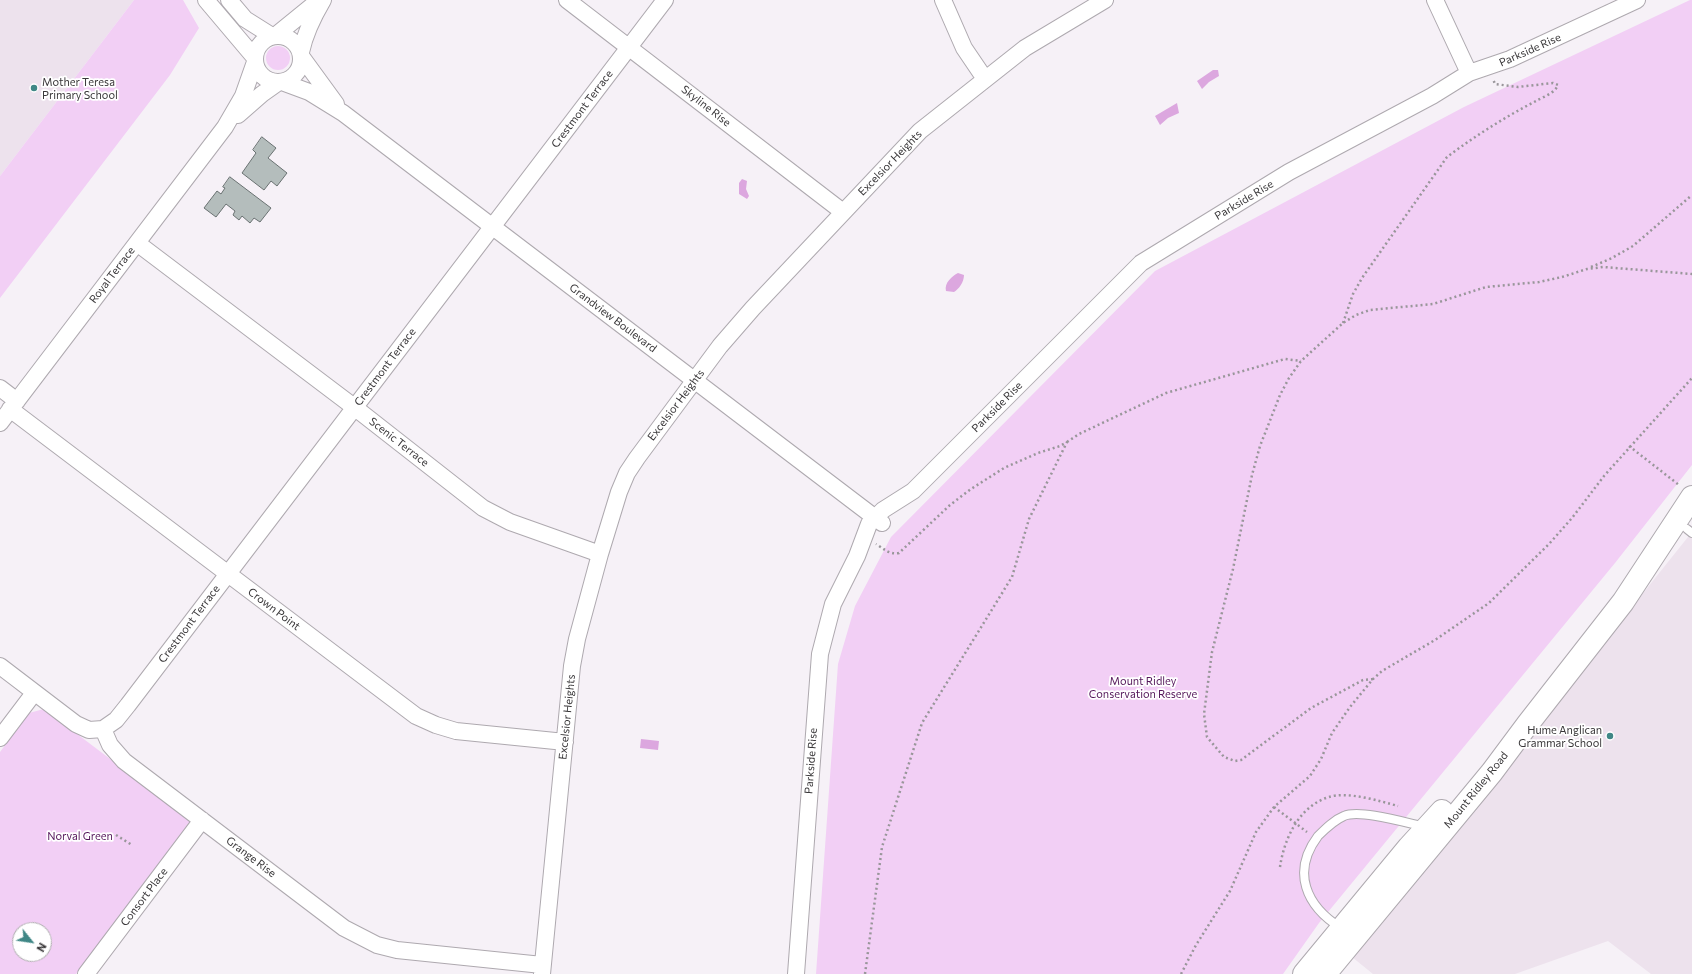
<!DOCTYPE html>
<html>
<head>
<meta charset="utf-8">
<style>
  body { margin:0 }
  #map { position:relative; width:1692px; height:974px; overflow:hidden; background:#f6f1f7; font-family:Commissioner,sans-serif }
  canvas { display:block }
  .north { position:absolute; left:12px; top:922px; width:40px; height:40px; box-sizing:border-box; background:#fff; border:1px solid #b0afb0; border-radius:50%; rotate:120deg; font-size:11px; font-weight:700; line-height:16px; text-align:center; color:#393739 }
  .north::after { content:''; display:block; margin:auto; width:14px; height:18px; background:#3f8786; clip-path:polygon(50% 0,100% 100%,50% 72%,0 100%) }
</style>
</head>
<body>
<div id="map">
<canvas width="1692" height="974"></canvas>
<div class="north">N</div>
</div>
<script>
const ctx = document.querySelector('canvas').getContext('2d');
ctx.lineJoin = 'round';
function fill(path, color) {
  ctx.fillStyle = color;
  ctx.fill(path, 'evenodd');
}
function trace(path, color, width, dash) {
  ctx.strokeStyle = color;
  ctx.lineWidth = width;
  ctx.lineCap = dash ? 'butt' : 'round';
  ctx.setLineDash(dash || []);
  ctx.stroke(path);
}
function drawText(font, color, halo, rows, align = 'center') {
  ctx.font = font + ' Commissioner,sans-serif';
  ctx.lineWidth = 3.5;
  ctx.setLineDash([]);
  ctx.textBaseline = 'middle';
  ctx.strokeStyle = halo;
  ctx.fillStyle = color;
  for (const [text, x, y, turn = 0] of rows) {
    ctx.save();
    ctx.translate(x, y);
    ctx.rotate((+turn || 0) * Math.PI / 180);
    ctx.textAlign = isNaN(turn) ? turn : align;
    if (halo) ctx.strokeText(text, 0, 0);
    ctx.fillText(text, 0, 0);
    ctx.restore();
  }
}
fill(new Path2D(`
  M0 0H134L0 176Z
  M1692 532V974H1651L1608 941 1515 974H1373L1352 957Z`), '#ede2ed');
fill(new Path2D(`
  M134 0H183L199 28 170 75 0 298V176Z
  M1690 0H1692V465L1615 563 1319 923 1283 974H816L838 664 855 606 891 537 1155 271 1464 107Z
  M266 58a12 12 0 1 1 24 0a12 12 0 1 1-24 0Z
  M44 709 191 820 76 974H0V752L29 713ZM20 930H44V954H20Z`), '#f2cff5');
fill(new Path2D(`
  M1213 70H1218L1219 76 1209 82 1202 89 1197 81Z
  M1177 103 1179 113 1168 118 1160 125 1155 116Z
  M742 179 747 181 746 189 749 196 747 199 739 194V183Z
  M958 273 964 275C964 282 959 289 954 292L946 291C944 283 952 276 958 273Z
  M641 739 659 741 658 750 640 748Z`), '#dca7df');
const building = new Path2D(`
  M262 137 276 148 268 158 287 173 277 186 271 181 264 190 242 173 256 153 253 150Z
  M230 177 271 208 260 222 254 218 250 223 242 216 239 220 233 215 235 211 226 204 216 217 204 208 217 191 221 194 225 188 223 187Z`);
fill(building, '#b4bdbc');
trace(building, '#697171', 1);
const lane = new Path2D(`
  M1687 529 1692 533
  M1341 928C1306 906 1291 872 1318 836 1326 828 1334 820 1344 816 1360 809 1407 823 1426 827`);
const street = new Path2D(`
  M206 0 255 58
  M229 0 245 19 272 36
  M567 0 843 212
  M943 0 964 48 985 79
  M1435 0 1469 73
  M255 59a23 23 0 1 1 46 0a23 23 0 1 1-46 0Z
  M275 36 318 1
  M301 52C305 33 313 17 323 0
  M301 56 336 104
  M282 82 309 92 343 113 882 523
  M238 115 262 94 279 82
  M137 243 354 407 483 508 510 522 600 554
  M0 388 17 401
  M10 409 416 716 436 725 456 731 565 742
  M0 423 225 127 243 96 255 62
  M0 666 76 724 89 730 103 729 110 745 124 761 344 928 377 945 397 950 542 965
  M103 729 116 720 128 705 665 0
  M0 738 34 693
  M86 974 202 820
  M542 974 572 666 577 639 600 554 619 492 627 473 637 458 720 346 753 308 920 131 1025 48 1105 0
  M796 974 820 654 833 604 857 556 869 524 883 510 913 491 1141 263 1289 172 1432 96 1469 73 1510 59 1637 0`);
const secondary = new Path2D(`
  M1304 974 1409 847 1442 811
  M1325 974 1492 772 1527 725 1623 602 1692 497`);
trace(lane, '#aea9af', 10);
trace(street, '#aea9af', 18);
trace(secondary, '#aea9af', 24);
trace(new Path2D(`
  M1591 267 1612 258 1633 246 1692 195
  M1343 323 1353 294 1362 278 1447 157C1475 136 1505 117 1536 101 1543 97 1555 93 1558 85L1553 83 1518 87 1495 84 1493 79
  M1067 442 1079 434 1166 393 1285 359 1301 361
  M1629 446 1679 485
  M1373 679 1363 680 1311 708 1241 760 1235 761 1224 757 1207 737 1204 714 1212 652 1233 569 1252 475 1260 446 1280 395 1289 378 1301 361 1343 323 1356 315 1370 310 1433 304 1486 287 1539 282 1562 277 1587 269 1603 267 1692 274
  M1274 807 1307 832
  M116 835 132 845
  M1280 867C1284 839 1299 806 1329 797 1347 791 1380 801 1398 806
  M865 974 882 847 922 723 1012 577 1029 519 1067 442 1060 446 1038 453 1004 468 971 489 950 505 899 553C890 555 884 549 876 544
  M1181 974 1196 945 1230 891 1256 832 1274 807 1310 776 1321 759 1332 733 1350 707 1373 679 1382 671 1435 640 1489 603 1549 544 1572 518 1604 476 1692 378`), '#99969a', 2.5, [2, 3]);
trace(lane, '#fff', 8);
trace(street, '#fff', 16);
trace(secondary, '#fff', 22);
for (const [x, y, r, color] of [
  [34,88,4,"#3f8786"],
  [1610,736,4,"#3f8786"]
]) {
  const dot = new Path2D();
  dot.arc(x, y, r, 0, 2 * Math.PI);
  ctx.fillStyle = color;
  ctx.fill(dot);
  trace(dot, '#fff', 1.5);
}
drawText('11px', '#393739', '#fff', [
  ["Parkside Rise",1530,50,-24],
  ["Skyline Rise",706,106,38],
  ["Crestmont Terrace",582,109,-53],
  ["Excelsior Heights",890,163,-46],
  ["Parkside Rise",1244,200,-31],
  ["Royal Terrace",112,275,-53],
  ["Grandview Boulevard",613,318,37],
  ["Crestmont Terrace",385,367,-53],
  ["Excelsior Heights",676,405,-53],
  ["Parkside Rise",997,407,-45],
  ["Scenic Terrace",399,442,38],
  ["Crown Point",274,609,37],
  ["Crestmont Terrace",189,624,-53],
  ["Excelsior Heights",567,717,-84],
  ["Parkside Rise",811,761,-86],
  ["Mount Ridley Road",1476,790,-51],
  ["Grange Rise",251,857,37],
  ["Consort Place",144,897,-53]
]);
drawText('11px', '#393739', '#fff', [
  ["Mother Teresa",42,82],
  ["Primary School",42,95],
  ["Hume Anglican",1602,730,"right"],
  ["Grammar School",1602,743,"right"]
], 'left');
drawText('11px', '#54165a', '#fff', [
  ["Mount Ridley",1143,681],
  ["Conservation Reserve",1143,694],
  ["Norval Green",80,836]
]);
</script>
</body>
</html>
